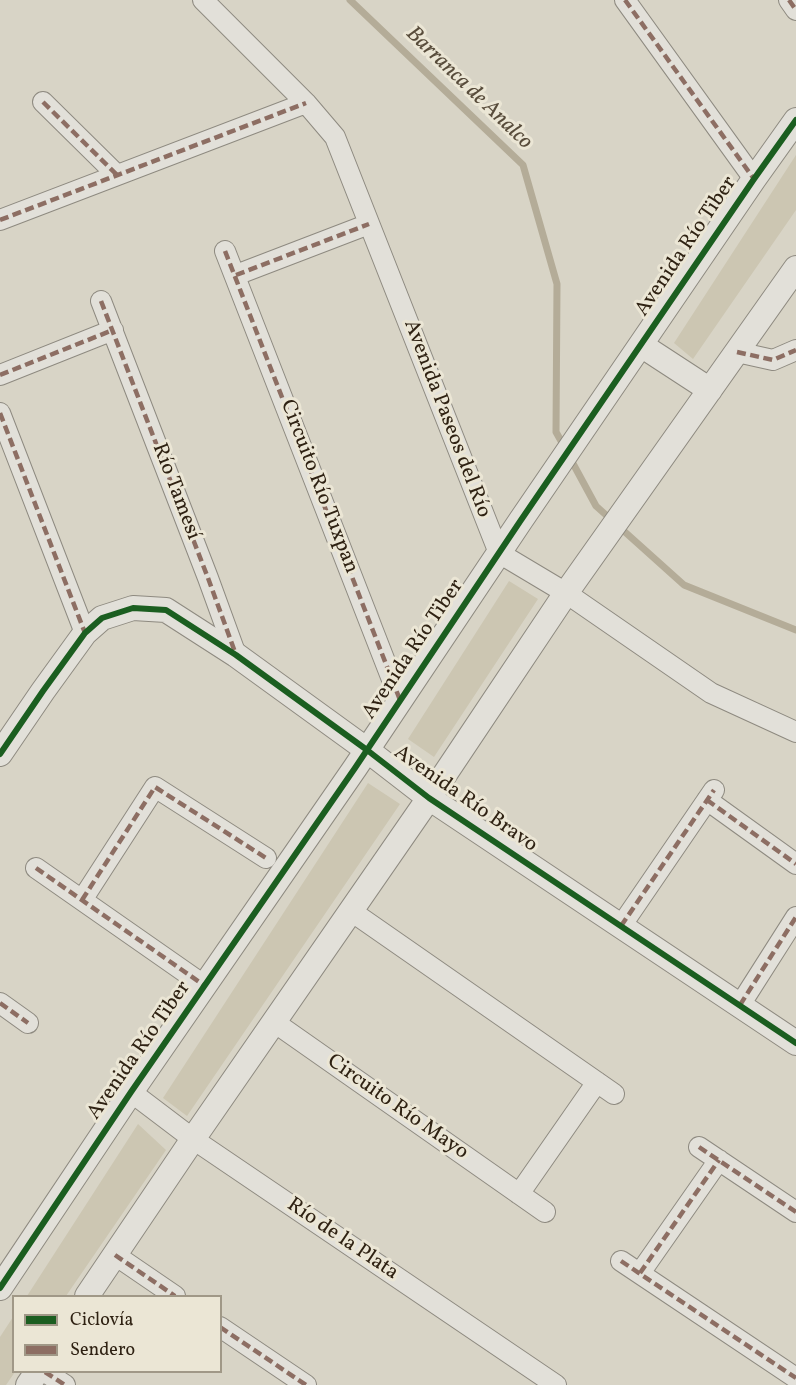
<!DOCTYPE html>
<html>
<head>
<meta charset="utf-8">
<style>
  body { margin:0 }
  #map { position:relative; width:796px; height:1385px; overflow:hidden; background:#d8d4c6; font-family:Vollkorn,serif }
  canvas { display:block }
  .legend { position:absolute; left:12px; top:1295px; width:210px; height:78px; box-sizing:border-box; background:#ebe6d5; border:2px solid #a09887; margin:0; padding:8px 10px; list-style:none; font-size:18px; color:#2f2213 }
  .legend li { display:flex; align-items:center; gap:12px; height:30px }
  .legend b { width:30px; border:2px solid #a09887 }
</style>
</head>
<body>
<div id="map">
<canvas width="796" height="1385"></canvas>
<ul class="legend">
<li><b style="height:8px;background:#1b5e20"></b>Ciclovía</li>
<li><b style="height:8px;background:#8d6e63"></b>Sendero</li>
</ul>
</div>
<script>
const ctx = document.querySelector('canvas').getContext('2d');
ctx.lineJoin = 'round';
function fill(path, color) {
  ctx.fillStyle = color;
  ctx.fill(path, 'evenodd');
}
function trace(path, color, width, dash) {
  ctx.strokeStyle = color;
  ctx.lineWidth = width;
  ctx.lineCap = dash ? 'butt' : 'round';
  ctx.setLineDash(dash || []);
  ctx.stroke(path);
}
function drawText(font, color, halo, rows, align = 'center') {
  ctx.font = font + ' Vollkorn,serif';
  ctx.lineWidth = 6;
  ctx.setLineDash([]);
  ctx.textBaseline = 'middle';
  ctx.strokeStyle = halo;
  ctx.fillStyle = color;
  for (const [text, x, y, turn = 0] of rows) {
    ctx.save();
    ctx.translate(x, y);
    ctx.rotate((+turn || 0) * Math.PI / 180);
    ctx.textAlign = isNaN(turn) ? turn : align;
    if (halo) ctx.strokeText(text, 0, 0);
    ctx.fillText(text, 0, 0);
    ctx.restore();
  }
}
fill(new Path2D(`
  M796 155V210L693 359 674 343Z
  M509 581 538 599 434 757 408 739Z
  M368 783 400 804 187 1116 163 1098Z
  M138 1124 166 1150 66 1296H27Z
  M13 1317 14 1372H15L6 1385H0V1337Z`), '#ccc6b2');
trace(new Path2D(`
  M350 0 523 165 557 284 556 432 565 448
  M570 458 596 506 684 585 796 630`), '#b4ac98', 7);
const minor = new Path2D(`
  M203 0 306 103 335 137 499 553 566 593 711 693 796 732
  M625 0 754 179
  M789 0 796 10
  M43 102 117 175
  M0 220 306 103
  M225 251 400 700
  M236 275 369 224
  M101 301 208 578 236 655
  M737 352 773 360 796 350
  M0 375 113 330
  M0 413 85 633
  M707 800 796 864
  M36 868 205 986
  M82 900 155 787 266 858
  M351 911 614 1094
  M621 926 714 790
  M0 1003 28 1023
  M740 1005 796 917
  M274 1022 545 1212
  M131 1092 193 1139 556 1385
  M699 1147 796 1212
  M519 1194 597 1082
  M115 1255 175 1296
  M621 1261 796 1378
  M640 1273 719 1160
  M220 1327 306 1385
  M45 1372 65 1385`);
const tertiary = new Path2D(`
  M641 345 710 390
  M0 754 43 691 85 633 102 618 133 608 166 610 236 655 367 750 429 798 796 1043
  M0 1288 131 1092 355 768 521 520 754 179 796 120
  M87 1296 193 1139 429 798 566 593 796 268
  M28 1385 37 1372`);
trace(minor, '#8e8a80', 22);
trace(tertiary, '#8e8a80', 26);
trace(minor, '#e2e0d9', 20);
trace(tertiary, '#e2e0d9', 24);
trace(new Path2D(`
  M625 0 754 179
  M789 0 796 10
  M43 102 117 175
  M0 220 306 103
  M225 251 400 700
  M236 275 369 224
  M101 301 208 578 235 652
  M737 352 773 360 796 350
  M0 375 113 330
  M0 413 85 633
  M707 800 796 864
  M36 868 205 986
  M82 900 155 787 266 858
  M621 926 714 790
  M0 1003 28 1023
  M740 1005 796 917
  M699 1147 796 1212
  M115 1255 175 1296
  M621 1261 796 1378
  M640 1273 719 1160
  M220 1327 306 1385
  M45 1372 65 1385`), '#8d6e63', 4.5, [9, 4.5]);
trace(new Path2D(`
  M0 754 43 691 85 633 102 618 133 608 166 610 236 655 367 750 429 798 796 1043
  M0 1288 131 1092 355 768 521 520 754 179 796 120`), '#1b5e20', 6);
drawText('21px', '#2f2213', '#ebe6d5', [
  ["Avenida Río Tiber",687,247,-56],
  ["Avenida Paseos del Río",446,419,69],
  ["Circuito Río Tuxpan",318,487,69],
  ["Río Tamesí",175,492,69],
  ["Avenida Río Tiber",414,650,-56],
  ["Avenida Río Bravo",465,800,35],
  ["Avenida Río Tiber",140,1051,-55],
  ["Circuito Río Mayo",397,1108,35],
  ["Río de la Plata",342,1240,34]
]);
drawText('italic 22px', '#584c3b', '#ebe6d5', [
  ["Barranca de Analco",468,89,44]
]);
</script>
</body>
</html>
